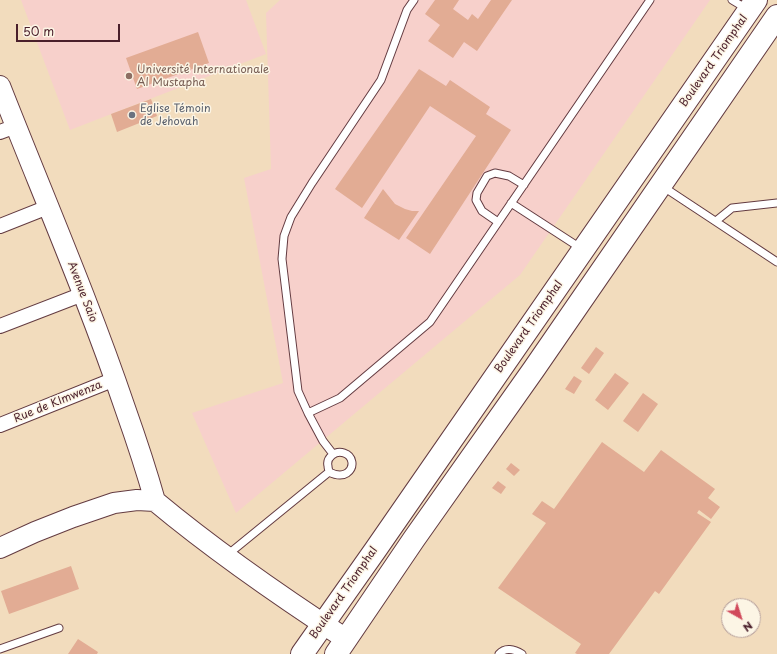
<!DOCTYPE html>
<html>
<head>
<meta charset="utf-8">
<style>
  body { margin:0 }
  #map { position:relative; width:777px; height:654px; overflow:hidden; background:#f2dcbd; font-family:"Playpen Sans",sans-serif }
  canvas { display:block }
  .north { position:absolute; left:721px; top:598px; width:40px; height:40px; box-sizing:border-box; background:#fcf5e5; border:1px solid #b59f9b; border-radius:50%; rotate:141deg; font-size:11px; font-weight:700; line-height:16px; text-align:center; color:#4a1f2b }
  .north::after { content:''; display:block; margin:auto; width:14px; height:18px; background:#d1495b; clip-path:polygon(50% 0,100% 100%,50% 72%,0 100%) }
  .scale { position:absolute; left:16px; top:24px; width:104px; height:18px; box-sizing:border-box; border:2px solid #4a1f2b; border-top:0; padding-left:5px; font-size:12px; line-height:14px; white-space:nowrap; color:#4a1f2b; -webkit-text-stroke:3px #fcf5e5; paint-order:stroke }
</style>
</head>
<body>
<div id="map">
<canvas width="777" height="654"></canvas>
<div class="north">N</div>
<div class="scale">50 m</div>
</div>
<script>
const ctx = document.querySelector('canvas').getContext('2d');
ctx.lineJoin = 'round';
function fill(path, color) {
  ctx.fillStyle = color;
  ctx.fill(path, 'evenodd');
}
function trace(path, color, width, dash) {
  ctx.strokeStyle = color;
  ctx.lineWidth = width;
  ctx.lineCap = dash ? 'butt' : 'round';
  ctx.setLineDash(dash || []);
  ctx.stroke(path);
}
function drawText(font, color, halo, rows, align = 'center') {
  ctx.font = font + ' "Playpen Sans",sans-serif';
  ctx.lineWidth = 3;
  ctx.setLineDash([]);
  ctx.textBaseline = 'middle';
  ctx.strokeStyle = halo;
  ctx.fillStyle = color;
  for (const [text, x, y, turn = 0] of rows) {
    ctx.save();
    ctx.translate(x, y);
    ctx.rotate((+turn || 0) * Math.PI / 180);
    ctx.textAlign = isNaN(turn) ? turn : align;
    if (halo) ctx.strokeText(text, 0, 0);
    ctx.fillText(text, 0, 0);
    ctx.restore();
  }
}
fill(new Path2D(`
  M21 0H246L266 54 70 130Z
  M280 0H710L520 275 236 513 192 413 283 383 244 178 271 169 266 13Z`), '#f7d0cb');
fill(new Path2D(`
  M435 0H459L453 9 468 20 472 14 478 19 491 0H512L477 51 464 42 453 58 428 41 440 25 425 14Z
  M198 32 209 63 137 89 126 58Z
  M419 69 446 86 450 80 490 107 486 114 511 130 430 254 406 238 476 136 430 106 362 208 335 189Z
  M151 99 157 116 117 132 111 114Z
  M383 189 395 204 405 209 412 211H419L399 240 364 218Z
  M596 347 604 353 589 374 581 368Z
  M615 373 629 383 608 410 595 400Z
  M574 376 582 381 574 394 565 389Z
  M643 393 658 404 638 432 623 421Z
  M602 442 644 472 661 450 715 489 708 498 720 507 711 519 699 510 697 513 711 522 659 594 655 591 609 654H577L575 653 581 644 498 588 546 523 532 514 542 501 554 509Z
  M511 463 520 470 514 476 506 469Z
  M498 481 506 487 501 494 492 488Z
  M71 566 79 589 9 614 1 591Z
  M78 639 98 652 97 654H68Z`), '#e2ac94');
const lane = new Path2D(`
  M732 0 747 9
  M662 186 777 262
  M511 203 582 249
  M716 221 732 208 777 203
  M498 222 482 211 476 200 477 193 487 176 495 173 509 176 524 185
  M308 413 340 398 430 322 650 0
  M333 454 323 441 308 413 298 391 282 259 284 236 291 217 312 183 381 80 407 10 414 0
  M226 556 329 472C335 475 341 477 347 473 355 467 353 456 344 453 335 450 326 458 328 466 328 469 329 470 329 472
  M0 649 59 628
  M499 654C505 647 514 649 522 654`);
const street = new Path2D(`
  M0 132 16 126
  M0 226 48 207
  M0 326 83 294
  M0 425 115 379`);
const secondary = new Path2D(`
  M0 86C42 193 88 299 125 408 136 439 146 469 155 501
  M155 501C215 551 280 596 346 639
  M0 548 35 532 73 517 114 503 137 500 155 501`);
const highway = new Path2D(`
  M302 654 376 549 756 0
  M336 654 414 539 534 369 777 16`);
trace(lane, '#633b41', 9);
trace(street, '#633b41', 16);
trace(secondary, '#633b41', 22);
trace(highway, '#633b41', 24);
trace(lane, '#fff', 7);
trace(street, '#fff', 14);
trace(secondary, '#fff', 20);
trace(highway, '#fff', 22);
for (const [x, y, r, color] of [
  [129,76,4,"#8d6e63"],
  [132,115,4,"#6b7280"]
]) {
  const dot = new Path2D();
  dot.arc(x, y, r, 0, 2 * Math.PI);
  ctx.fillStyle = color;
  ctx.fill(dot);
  trace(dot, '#fcf5e5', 1.5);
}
drawText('11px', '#4a1f2b', '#fcf5e5', [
  ["Boulevard Triomphal",714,61,-55],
  ["Avenue Saio",82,292,69],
  ["Boulevard Triomphal",529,327,-55],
  ["Rue de KImwenza",58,402,-22],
  ["Boulevard Triomphal",344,593,-55]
]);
drawText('11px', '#785e54', '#fcf5e5', [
  ["Université Internationale",137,70],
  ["Al Mustapha",137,83]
], 'left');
drawText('11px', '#5b616d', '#fcf5e5', [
  ["Eglise Témoin",140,109],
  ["de Jehovah",140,122]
], 'left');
</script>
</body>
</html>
